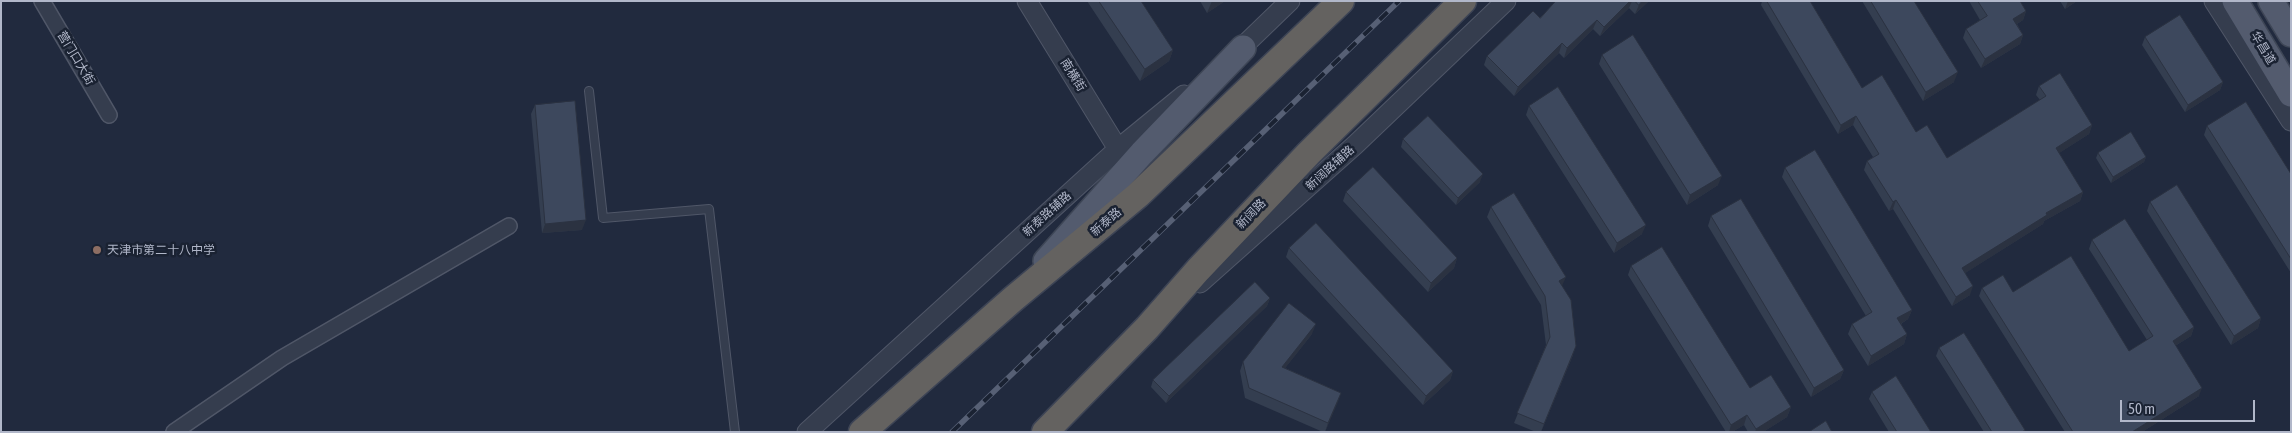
<!DOCTYPE html>
<html>
<head>
<meta charset="utf-8">
<style>
  body { margin:0 }
  #map { position:relative; width:2292px; height:433px; overflow:hidden; background:#212a3e; font-family:"Asap Condensed",sans-serif }
  canvas { display:block }
  .frame { position:absolute; inset:0; border:2px solid #b1b7c9; pointer-events:none }
  .scale { position:absolute; left:2120px; top:400px; width:135px; height:22px; box-sizing:border-box; border:2px solid #b1b7c9; border-top:0; padding-left:6px; font-size:15px; line-height:18px; white-space:nowrap; color:#b1b7c9; -webkit-text-stroke:4px #1a2232; paint-order:stroke }
</style>
</head>
<body>
<div id="map">
<canvas width="2292" height="433"></canvas>
<div class="frame"></div>
<div class="scale">50 m</div>
</div>
<script>
const ctx = document.querySelector('canvas').getContext('2d');
ctx.lineJoin = 'round';
function trace(path, color, width, dash) {
  ctx.strokeStyle = color;
  ctx.lineWidth = width;
  ctx.lineCap = dash ? 'butt' : 'round';
  ctx.setLineDash(dash || []);
  ctx.stroke(path);
}
function fill(path, color) {
  ctx.fillStyle = color;
  ctx.fill(path, 'evenodd');
}
function drawText(font, color, halo, rows, align = 'center') {
  ctx.font = font + ' "Asap Condensed","Noto Sans SC",sans-serif';
  ctx.lineWidth = 5;
  ctx.setLineDash([]);
  ctx.textBaseline = 'middle';
  ctx.strokeStyle = halo;
  ctx.fillStyle = color;
  for (const [text, x, y, turn = 0] of rows) {
    ctx.save();
    ctx.translate(x, y);
    ctx.rotate((+turn || 0) * Math.PI / 180);
    ctx.textAlign = isNaN(turn) ? turn : align;
    if (halo) ctx.strokeText(text, 0, 0);
    ctx.fillText(text, 0, 0);
    ctx.restore();
  }
}
const service = new Path2D(`
  M589 91 603 218 709 209 735 432`);
const minor = new Path2D(`
  M42 1 109 115
  M174 432 282 358 509 226`);
const tertiary = new Path2D(`
  M1027 1 1118 149
  M2214 1 2291 121
  M1233 56 1290 1
  M1200 283 1355 145 1506 1
  M807 432 1118 149 1184 95`);
const primary = new Path2D(`
  M2235 1 2291 94
  M2271 1 2291 34
  M1046 261 1142 153 1243 48`);
const trunk = new Path2D(`
  M862 432 1013 299 1138 195 1341 1
  M1045 432 1147 328 1198 270 1309 153 1463 1`);
trace(service, '#505768', 10);
trace(minor, '#505768', 18);
trace(tertiary, '#505768', 21);
trace(primary, '#3e4656', 28);
trace(trunk, '#3d4455', 29);
trace(service, '#353d4e', 8);
trace(minor, '#353d4e', 15);
trace(tertiary, '#353d4e', 19);
trace(primary, '#535b6e', 25);
trace(trunk, '#646260', 26);
const rail = new Path2D(`
  M952 432 1399 1`);
trace(rail, '#576075', 5.5);
trace(rail, '#1a2232', 4, [11]);
fill(new Path2D(`
  M1087 1H1141L1173 50 1169 61 1140 81Z
  M1200 1H1225L1207 13Z
  M1556 1H1649L1635 14 1629 8 1600 36 1593 29 1564 58 1559 53 1514 96 1484 65 1487 56 1540 18Z
  M1762 1H1810L1862 88 1916 132 1947 158 2040 100 2036 95 2039 86 2092 125 2089 134 2059 153 2083 192 2080 201 2044 221 2043 224 1965 273 1970 295 1952 306 1893 209 1889 211 1864 170 1867 161 1873 157 1853 125 1838 134 1761 5Z
  M1862 1H1914L1954 82 1923 101Z
  M1969 1H2020L2026 11 2023 20 2017 24 2023 35 2020 44 1981 68 1963 38 1966 29 1980 20Z
  M2060 1H2077L2065 9Z
  M2145 37 2223 82 2220 90 2185 112 2142 45Z
  M1602 55 1718 185 1687 205 1599 64Z
  M535 105 582 230 542 233 531 114Z
  M1529 106 1642 234 1614 253 1526 115Z
  M2207 126 2291 174V273L2204 135Z
  M1403 139 1480 182 1456 205 1401 147Z
  M2098 153 2146 157 2144 162 2111 183 2096 158Z
  M1785 168 1912 310 1908 319 1901 324 1907 334 1904 344 1868 366 1848 334 1852 324 1866 316 1782 177Z
  M1346 192 1457 258 1454 268 1428 292 1343 201Z
  M2150 202 2261 318 2258 328 2231 345 2147 211Z
  M1491 207 1562 286 1573 355 1541 432H1536L1514 423 1546 345 1541 305 1487 217Z
  M1711 216 1844 370 1840 379 1811 397 1708 226Z
  M2092 240 2194 327 2191 336 2175 346 2199 396 2142 432H2065L1979 296 1982 288 2129 351 2147 340 2089 249Z
  M1289 248 1453 371 1450 380 1423 405 1286 257Z
  M1631 266 1750 388 1791 407 1787 417 1763 432H1748L1744 425 1732 432H1726L1628 275Z
  M1270 298 1267 306 1166 403 1151 387 1153 380Z
  M1312 334 1285 368 1341 393 1325 432H1323L1245 398 1240 371 1243 362Z
  M1939 348 2025 430 2024 432H1984L1936 356Z
  M1872 392 1931 432H1889L1869 399Z`), '#343e50');
fill(new Path2D(`
  M1212 1H1225L1207 13Z
  M1630 1H1632L1629 8 1600 36 1604 27Z
  M1642 1H1649L1635 14 1639 5Z
  M2068 1H2077L2065 9Z
  M2026 11 2023 20 2010 28 2013 19Z
  M1597 20 1593 29 1564 58 1567 48Z
  M2023 35 2020 44 1981 68 1985 59Z
  M1562 43 1559 53 1514 96 1518 87Z
  M1173 50 1169 61 1140 81 1145 69Z
  M1958 72 1954 82 1923 101 1926 92Z
  M2223 82 2220 90 2185 112 2188 105Z
  M1856 116 1853 125 1838 134 1841 125Z
  M2092 125 2089 134 2053 157 2056 148Z
  M2146 157 2144 162 2111 183 2113 177Z
  M1483 174 1480 182 1456 205 1458 198Z
  M1722 176 1718 185 1687 205 1690 195Z
  M2083 192 2080 201 2044 221 2043 224 1959 277 1962 268 2046 213Z
  M1896 200 1893 209 1889 211 1893 202Z
  M586 220 582 230 542 233 545 224Z
  M1646 225 1642 234 1614 253 1617 243Z
  M1457 258 1454 268 1428 292 1431 283Z
  M1566 277 1562 286 1559 281Z
  M1973 286 1970 295 1952 306 1956 297Z
  M1270 298 1267 306 1166 403 1169 396Z
  M1912 310 1908 319 1894 328 1897 318Z
  M2261 318 2258 328 2231 345 2234 336Z
  M1316 324 1312 334 1279 376 1282 367Z
  M2194 327 2191 336 2170 349 2173 341Z
  M1907 334 1904 344 1868 366 1871 356Z
  M1576 346 1573 355 1541 432 1544 424Z
  M1844 370 1840 379 1811 397 1814 388Z
  M1453 371 1450 380 1423 405 1426 396Z
  M2202 388 2199 396 2142 432H2132Z
  M1341 393 1338 402 1325 432 1328 423Z
  M1791 407 1787 417 1763 432H1755L1756 429Z
  M1747 415 1744 425 1732 432H1729L1731 425Z`), '#2b3241');
const building = new Path2D(`
  M1099 1H1141L1173 50 1145 69Z
  M1556 1H1630L1604 27 1597 20 1567 48 1562 43 1518 87 1487 56 1533 11 1540 18Z
  M1635 1H1642L1639 5Z
  M1767 1H1810L1862 88 1882 75 1916 132 1927 125 1947 158 2046 96 2039 86 2060 73 2092 125 2056 148 2083 192 2046 213 2047 215 1962 268 1973 286 1956 297 1896 200 1893 202 1867 161 1879 154 1856 116 1841 125Z
  M1871 1H1914L1958 72 1926 92Z
  M1978 1H2020L2026 11 2013 19 2023 35 1985 59 1966 29 1987 16Z
  M2180 15 2223 82 2188 105 2145 37Z
  M1633 35 1722 176 1690 195 1602 55Z
  M1558 87 1646 225 1617 243 1529 106Z
  M575 101 586 220 545 224 535 105Z
  M2246 102 2291 174V259L2207 126Z
  M1428 116 1483 174 1458 198 1403 139Z
  M2131 132 2146 157 2113 177 2098 153Z
  M1815 150 1912 310 1897 318 1907 334 1871 356 1852 324 1872 312 1785 168Z
  M1373 167 1457 258 1431 283 1346 192Z
  M2177 185 2261 318 2234 336 2150 202Z
  M1514 193 1566 277 1559 281 1571 300 1576 346 1544 424 1517 413 1550 337 1545 296 1491 207Z
  M1741 199 1844 370 1814 388 1711 216Z
  M2125 219 2194 327 2173 341 2202 388 2132 432H2073L1982 288 2003 275 2013 292 2071 256 2129 351 2153 336 2092 240Z
  M1316 223 1453 371 1426 396 1289 248Z
  M1662 247 1750 388 1771 375 1791 407 1756 429 1747 415 1731 425 1631 266Z
  M1255 282 1270 298 1169 396 1153 380Z
  M1289 303 1316 324 1282 367 1341 393 1328 423 1249 388 1243 362Z
  M1964 333 2025 430 2022 432H1992L1939 348Z
  M1896 376 1931 432H1897L1872 392Z
  M1826 421 1832 432H1809Z`);
fill(building, '#3d485d');
trace(building, '#2b3241', 1);
for (const [x, y, r, color] of [
  [97,250,5,"#8d6e63"]
]) {
  const dot = new Path2D();
  dot.arc(x, y, r, 0, 2 * Math.PI);
  ctx.fillStyle = color;
  ctx.fill(dot);
  trace(dot, '#1a2232', 2);
}
drawText('12px', '#b1b7c9', '#1a2232', [
  ["华昌道",2263,48,59],
  ["营门口大街",76,58,59],
  ["南横街",1073,75,58],
  ["新阔路辅路",1330,168,-42],
  ["新泰路辅路",1047,214,-42],
  ["新阔路",1251,214,-46],
  ["新泰路",1106,222,-41]
]);
drawText('12px', '#b1b7c9', '#1a2232', [
  ["天津市第二十八中学",107,250]
], 'left');
</script>
</body>
</html>
